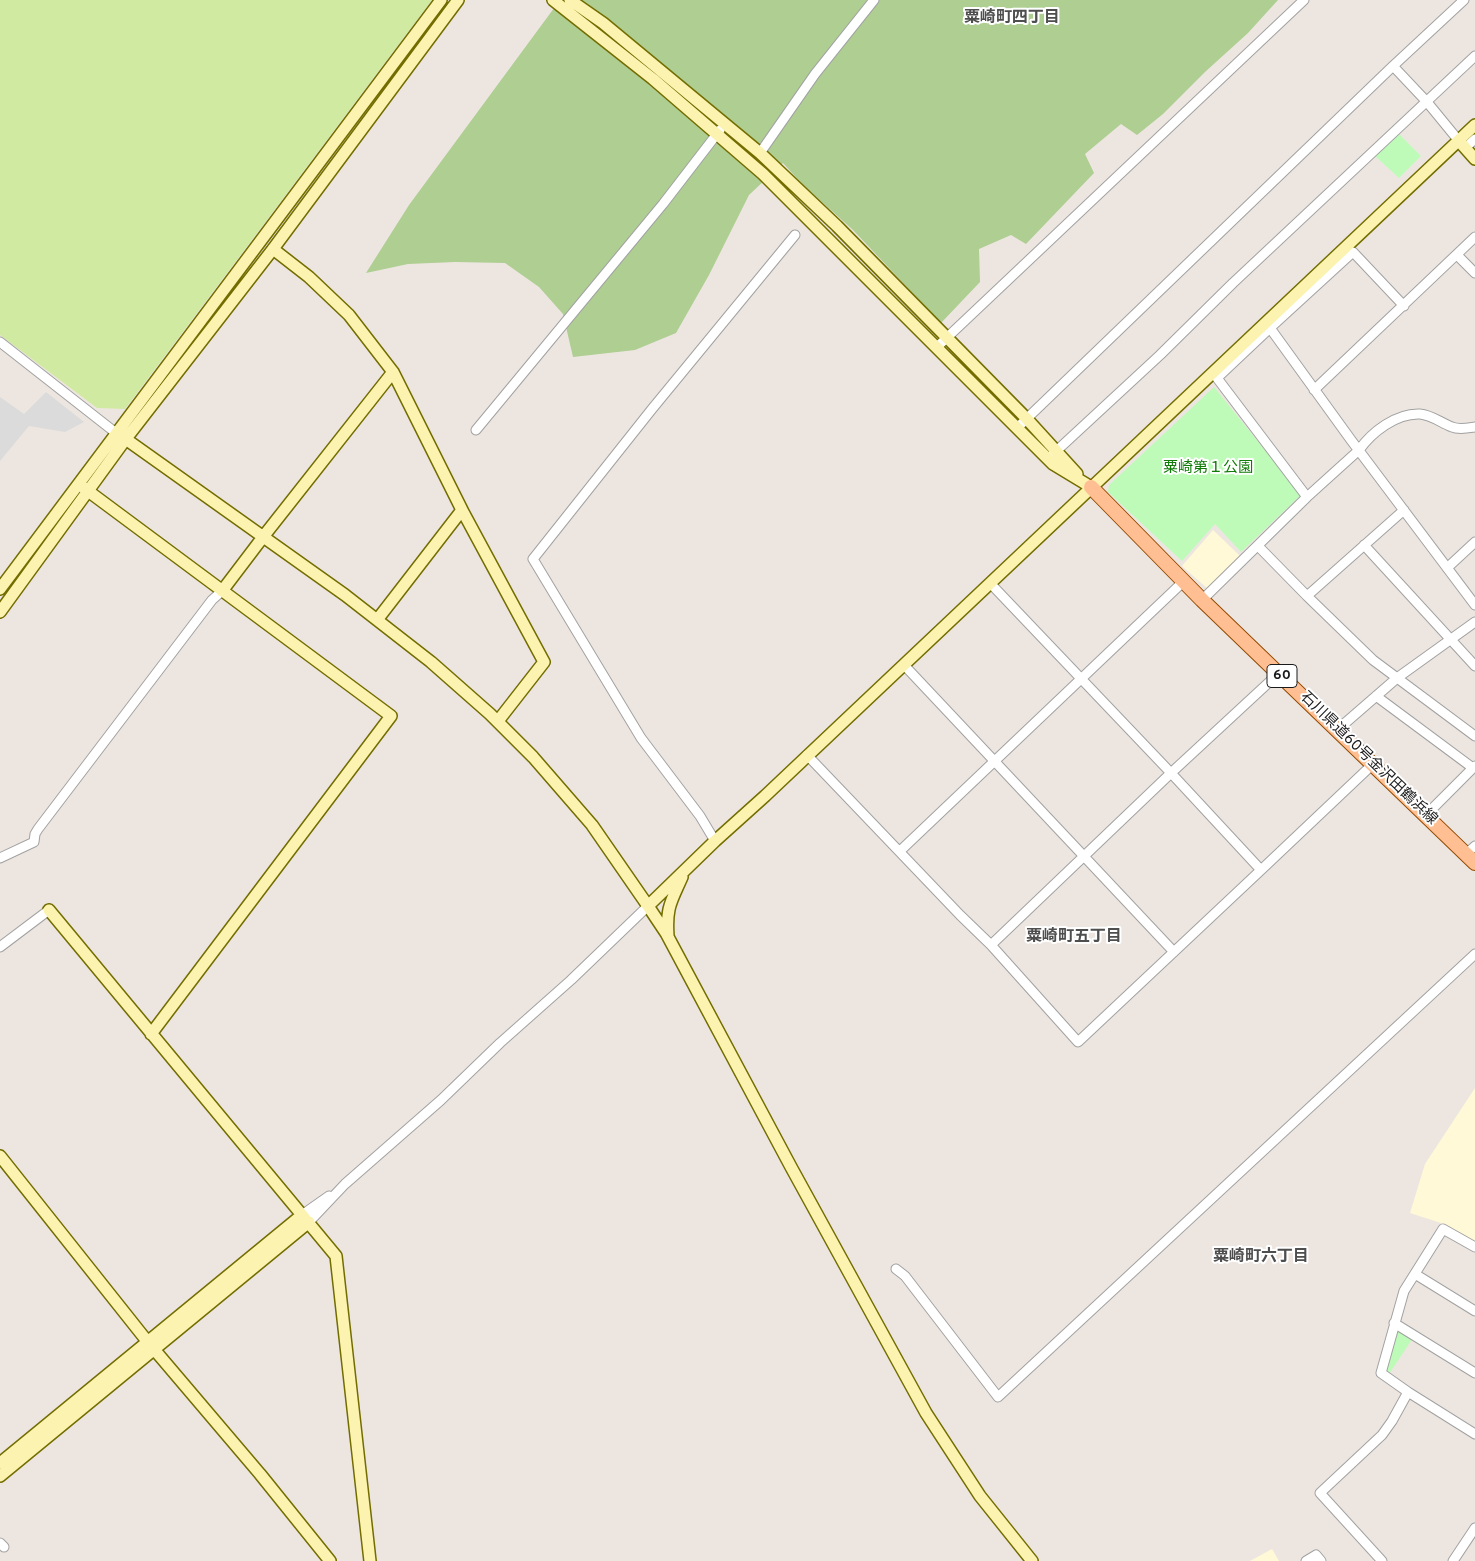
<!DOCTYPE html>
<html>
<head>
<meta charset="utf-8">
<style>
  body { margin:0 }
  canvas { display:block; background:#ede6e0 }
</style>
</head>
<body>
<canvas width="1475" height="1561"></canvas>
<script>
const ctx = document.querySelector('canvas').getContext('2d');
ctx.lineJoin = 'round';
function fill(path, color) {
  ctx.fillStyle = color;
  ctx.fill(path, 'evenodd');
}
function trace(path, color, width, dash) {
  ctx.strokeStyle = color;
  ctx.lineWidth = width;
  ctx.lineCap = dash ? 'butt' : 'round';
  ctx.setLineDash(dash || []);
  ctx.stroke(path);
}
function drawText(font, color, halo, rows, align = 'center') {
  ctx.font = font + ' Overpass,"Noto Sans JP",sans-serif';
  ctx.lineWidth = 4;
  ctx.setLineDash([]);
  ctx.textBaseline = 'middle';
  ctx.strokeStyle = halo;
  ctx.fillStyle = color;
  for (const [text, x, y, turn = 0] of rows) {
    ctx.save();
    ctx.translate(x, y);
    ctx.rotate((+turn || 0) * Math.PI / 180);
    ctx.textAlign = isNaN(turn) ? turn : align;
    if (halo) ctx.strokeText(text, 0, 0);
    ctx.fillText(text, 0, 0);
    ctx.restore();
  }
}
fill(new Path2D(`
  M1213 530 1240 556 1208 589 1182 566Z
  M1475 1088V1244L1441 1223 1410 1213 1425 1164Z
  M1272 1549 1279 1561H1250Z`), '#fff9d7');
fill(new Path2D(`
  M0 0H432L125 409 97 408 0 335Z`), '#d1eaa2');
fill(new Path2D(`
  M560 0H1278L1248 33 1205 72 1163 114 1137 135 1121 124 1085 154 1094 173 1026 244 1011 235 979 249 980 282 941 323 853 230 802 184 783 163 749 195 709 275 676 333 635 350 573 357 563 314 539 287 505 263 455 262 408 264 366 273 409 205Z`), '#aece92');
fill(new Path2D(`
  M1399 134 1421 156 1399 178 1375 156Z
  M1214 387 1301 495 1241 552 1215 524 1182 561 1108 492 1109 485Z
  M1399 1331 1413 1338 1389 1374 1385 1369 1396 1333Z`), '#befbb9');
fill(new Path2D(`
  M46 392 84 422 65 432 29 426 0 461V397L24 414Z`), '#dbdbdb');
const street = new Path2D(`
  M1393 66 1464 0
  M1465 148 1475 139
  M760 153 815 74 874 0
  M1457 255 1475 273
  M1270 328 1353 252 1404 306
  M0 342 116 433
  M937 347 1304 0
  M1314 390 1475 237
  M1017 428 1393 66 1427 102 1459 141
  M476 430 663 204 720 130
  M1052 455 1160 355 1233 283 1475 56
  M1307 497 1217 378 1270 328 1351 440 1475 605
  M1364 545 1475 666
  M1258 546 1307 596 1373 660 1475 736
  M1447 568 1475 542
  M990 583 1171 773 1261 870 1373 764
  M1307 596 1404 510
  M1202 600 1307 497 1359 450C1372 432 1396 413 1420 414 1432 415 1441 423 1452 427 1459 430 1468 428 1475 427
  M904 665 1174 952
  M1376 696 1473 768
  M1336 729 1344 724 1397 678 1475 622
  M807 755 960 915 991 945 1078 1042 1261 870
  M1426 815 1475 766
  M715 841 700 816 641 738 533 559 652 409 795 235
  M900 851 1184 581
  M1466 854 1475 846
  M0 858 34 842 35 834 38 829 212 600 222 591
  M991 945 1171 773 1279 673
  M0 947 49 910
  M302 1215 329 1196
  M309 1222 345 1184 441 1100 500 1043 571 980 648 906
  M896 1269 905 1276 998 1397 1475 954
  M1415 1274 1475 1311
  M1394 1323 1475 1373
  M1408 1392 1381 1373 1404 1291 1443 1229 1475 1247
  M0 1543 4 1547
  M1306 1561 1316 1555 1321 1561
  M1382 1561 1320 1493 1382 1435 1392 1421 1408 1392 1475 1434
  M1453 1561 1475 1528`);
const secondary = new Path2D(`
  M553 0 653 79 763 174 1053 464 1091 487
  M570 0 603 23 760 153 837 226 1026 418 1077 474
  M1459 141 1475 159
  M273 249 309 277 349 315 393 372 462 510 544 662 498 721
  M120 435 345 595 431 662 490 714 533 757 592 825 648 906
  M80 485 391 716 151 1034
  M0 589 441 0
  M222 591 263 537 393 372
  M0 612 125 440 273 249 458 0
  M377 620 462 510
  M49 910 336 1256 370 1561
  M668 936C666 907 671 902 682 877
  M0 1156 147 1341 260 1474 330 1561
  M0 1463 302 1215
  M0 1476 309 1222
  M1032 1561 980 1496 926 1413 791 1167 666 933 648 906 715 841 765 796 1475 125`);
const primary = new Path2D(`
  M1091 487 1202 600 1475 863`);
trace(street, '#a2a2a2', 11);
trace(secondary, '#736d01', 14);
trace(primary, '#924a00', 16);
trace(street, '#fff', 9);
trace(secondary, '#fbf3af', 11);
trace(primary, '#ffbf93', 14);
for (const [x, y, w] of [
  [1282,676,30]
]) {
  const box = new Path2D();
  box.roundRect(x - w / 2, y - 11.5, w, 23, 4);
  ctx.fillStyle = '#fff';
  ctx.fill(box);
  trace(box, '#1b1b1b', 1);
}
drawText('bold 14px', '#1b1b1b', null, [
  ["60",1282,676]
]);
drawText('15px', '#107b07', '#fff', [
  ["粟崎第１公園",1208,469]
]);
drawText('15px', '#1b1b1b', '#fff', [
  ["石川県道60号金沢田鶴浜線",1368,759,44]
]);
drawText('bold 16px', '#4e4e4e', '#fff', [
  ["粟崎町四丁目",1012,19],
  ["粟崎町五丁目",1074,938],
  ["粟崎町六丁目",1261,1258]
]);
</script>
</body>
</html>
